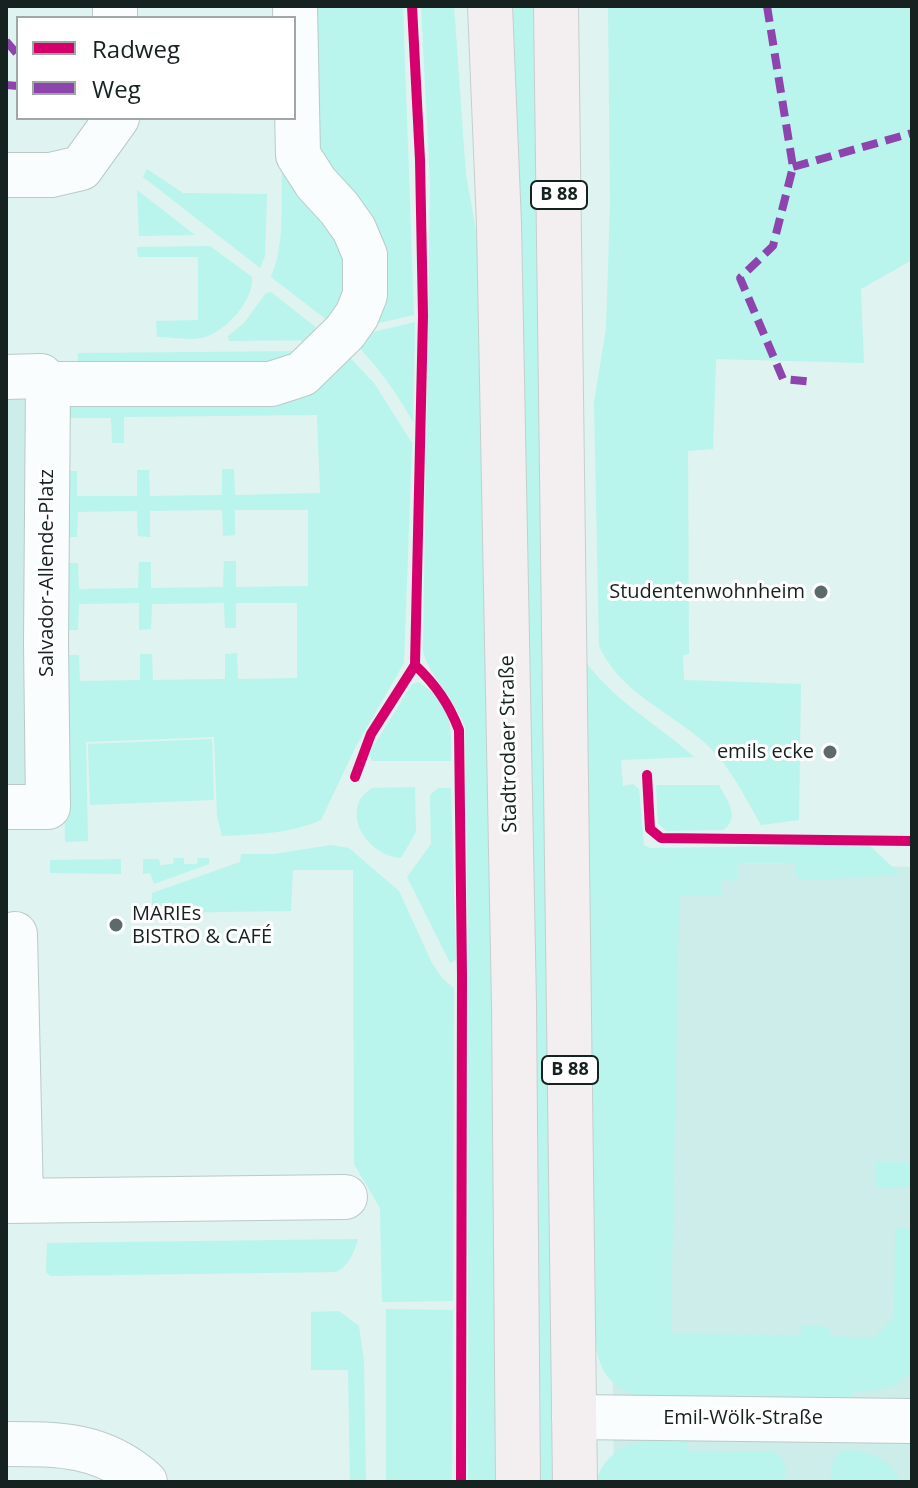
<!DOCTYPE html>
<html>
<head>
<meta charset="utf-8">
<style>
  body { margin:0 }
  #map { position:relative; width:918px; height:1488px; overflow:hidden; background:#dff3f0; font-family:"Open Sans",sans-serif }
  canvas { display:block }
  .frame { position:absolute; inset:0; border:8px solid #152220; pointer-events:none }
  .legend { position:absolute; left:16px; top:16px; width:280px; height:104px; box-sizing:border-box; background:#fff; border:2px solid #a1a7a6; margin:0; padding:10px 14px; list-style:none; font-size:24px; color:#152220 }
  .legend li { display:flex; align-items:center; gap:16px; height:40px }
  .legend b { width:40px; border:2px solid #a1a7a6 }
</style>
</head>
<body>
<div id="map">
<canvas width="918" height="1488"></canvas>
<div class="frame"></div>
<ul class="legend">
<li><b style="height:10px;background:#d6006c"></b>Radweg</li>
<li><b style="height:10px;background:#8e44ad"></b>Weg</li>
</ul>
</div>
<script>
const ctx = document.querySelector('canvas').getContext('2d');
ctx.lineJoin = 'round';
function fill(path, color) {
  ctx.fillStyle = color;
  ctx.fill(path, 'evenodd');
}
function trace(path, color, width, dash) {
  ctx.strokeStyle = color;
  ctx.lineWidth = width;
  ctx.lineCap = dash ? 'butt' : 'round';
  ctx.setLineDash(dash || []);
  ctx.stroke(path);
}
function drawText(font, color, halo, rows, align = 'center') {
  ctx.font = font + ' "Open Sans",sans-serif';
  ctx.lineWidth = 6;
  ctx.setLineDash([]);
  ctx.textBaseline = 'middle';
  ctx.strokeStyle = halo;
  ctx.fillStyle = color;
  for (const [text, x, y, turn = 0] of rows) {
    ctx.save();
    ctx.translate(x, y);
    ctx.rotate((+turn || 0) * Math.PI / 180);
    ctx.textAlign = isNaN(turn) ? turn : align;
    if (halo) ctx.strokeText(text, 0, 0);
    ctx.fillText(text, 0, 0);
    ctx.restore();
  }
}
fill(new Path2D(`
  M6 383H32L35 828H6Z
  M607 860 912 867V1482H614Z`), '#ccede9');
fill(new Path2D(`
  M304 6H403L414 315 357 328 365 320 320 175Z
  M421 6H454L466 175 482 264 500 1482H468V959L465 727C454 698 432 680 423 652L430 183Z
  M508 6H536L542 403V675L555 1482H536Z
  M608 6H912V260L861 289 864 363 716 359 713 449 688 451 689 654 683 655 684 680 801 684 799 820 761 825C745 797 729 764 704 742 667 710 620 692 599 646L594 402 606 329 610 204Z
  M147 169 183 193 267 194 265 256 260 268 143 177Z
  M282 171 301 176 355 244 336 327 271 277C285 244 281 206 282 171Z
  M137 190 195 235 139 236Z
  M210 246 252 277C254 300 228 328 208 336 195 342 171 337 157 337L156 321 198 320V257H138L137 247Z
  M271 292 332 340 229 341 228 336 244 323 266 293Z
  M415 322 413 422C395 390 376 363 349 338Z
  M343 350 374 383 412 443 404 663 356 746 321 820C289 834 256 834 222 836L217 816 214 737 86 742 88 841 65 842 62 655H79L80 681 140 680V654H152L153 680 225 679V654L237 653 238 679 297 678V603H236V628H225L224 603 152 604 151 629 139 630V603L79 604 78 630H58L57 563H78L79 589 138 588 139 562H151V588L223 587 224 561H236V587L308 586V510H235V535L223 536 222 510 150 511V537L138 536 137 511 78 512 77 537H57L56 471H77V496H137V470H149L150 496 222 495V469H234L235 495 320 493 317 415 124 417V443H112L111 418H63L77 392Z
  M315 351 303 365 77 379 78 353Z
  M582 657C613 701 655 722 694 757L621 760 623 786 633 784 639 789 644 845 650 848 869 845 901 875 805 880 796 876 795 864 737 863V881L721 880V896H679L671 1334 801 1335V1325L829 1327V1336L874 1338 894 1317 895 1228H912V1370C894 1391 880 1390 853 1391V1403L646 1399C604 1383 602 1375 592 1332Z
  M418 682C452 701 452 727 451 761H372L369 753 412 684Z
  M212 739 214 800 90 805 88 744Z
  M656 785H719C727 800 741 818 723 830L666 831 658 823Z
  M415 787 416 832 401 858C376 857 348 828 359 802 361 796 367 792 372 788Z
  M438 788H451L456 960 450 963 407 877 431 844 430 795Z
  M331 845 349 848 399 891 432 963 442 978 454 988 453 1301 382 1302 380 1208 354 1164 353 870H293L291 911 152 913V893L240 862 241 854H274Z
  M174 858H184V864H197L198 858H209V864L154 884 150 873 143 874V859H159L160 865 173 864Z
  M121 859V874L50 873V860Z
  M876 1162H912V1188L876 1187Z
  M358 1239C354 1253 349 1266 336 1272L50 1276 46 1272 47 1243Z
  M386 1309 453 1310 452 1482H386Z
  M339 1311 359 1326 364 1361 366 1482H350L348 1370H311V1312Z
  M687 1438V1451H773C787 1458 785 1468 785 1482H596C608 1440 650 1439 687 1438Z
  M849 1450C875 1453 888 1459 902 1482H831C831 1466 831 1454 849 1450Z`), '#b9f4ed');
const minor = new Path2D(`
  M115 6V18
  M6 175H51L81 168 117 118
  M6 377 41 376 48 384 46 643 48 807H6
  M48 384H271L302 374 345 332 357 315 365 295V255L354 229 339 208 316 183 298 155 295 6
  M15 934 21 1201
  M6 1201 345 1197
  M574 1417 912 1421
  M6 1444C60 1444 103 1444 145 1482`);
const major = new Path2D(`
  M490 6 499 224 514 1004 518 1482
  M556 6 575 1482`);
trace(minor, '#bacac7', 46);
trace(major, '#c5cfcd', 46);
trace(minor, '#fafdfd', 44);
trace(major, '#f3eff1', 44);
trace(new Path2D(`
  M767 6 793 167 773 246 740 278 783 379 814 382
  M6 41 18 55
  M6 85 18 86
  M793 167 912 133`), '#8e44ad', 8, [16, 8]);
trace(new Path2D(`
  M415 665C436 685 449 704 459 730L462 975 461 1482
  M647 775 650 829 661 838 912 841
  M355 777 371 734 415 665 423 316 420 160 412 6`), '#d6006c', 10);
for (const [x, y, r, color] of [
  [821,592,8,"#5c6b69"],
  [830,752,8,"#5c6b69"],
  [116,925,8,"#5c6b69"]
]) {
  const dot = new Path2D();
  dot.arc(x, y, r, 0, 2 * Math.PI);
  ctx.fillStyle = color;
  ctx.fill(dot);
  trace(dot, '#fff', 3);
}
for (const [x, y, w] of [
  [559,195,56],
  [570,1070,56]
]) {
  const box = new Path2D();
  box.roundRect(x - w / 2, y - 14, w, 28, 6);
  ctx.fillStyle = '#fff';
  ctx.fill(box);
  trace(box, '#152220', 2);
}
drawText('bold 18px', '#152220', null, [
  ["B 88",559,195],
  ["B 88",570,1070]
]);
drawText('20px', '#152220', '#fff', [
  ["Salvador-Allende-Platz",47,573,-90],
  ["Stadtrodaer Straße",509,744,-91],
  ["Emil-Wölk-Straße",743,1418]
]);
drawText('20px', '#152220', '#fff', [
  ["Studentenwohnheim",805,592],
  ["emils ecke",814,752],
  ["MARIEs",132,914,"left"],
  ["BISTRO & CAFÉ",132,937,"left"]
], 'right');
</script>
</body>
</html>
